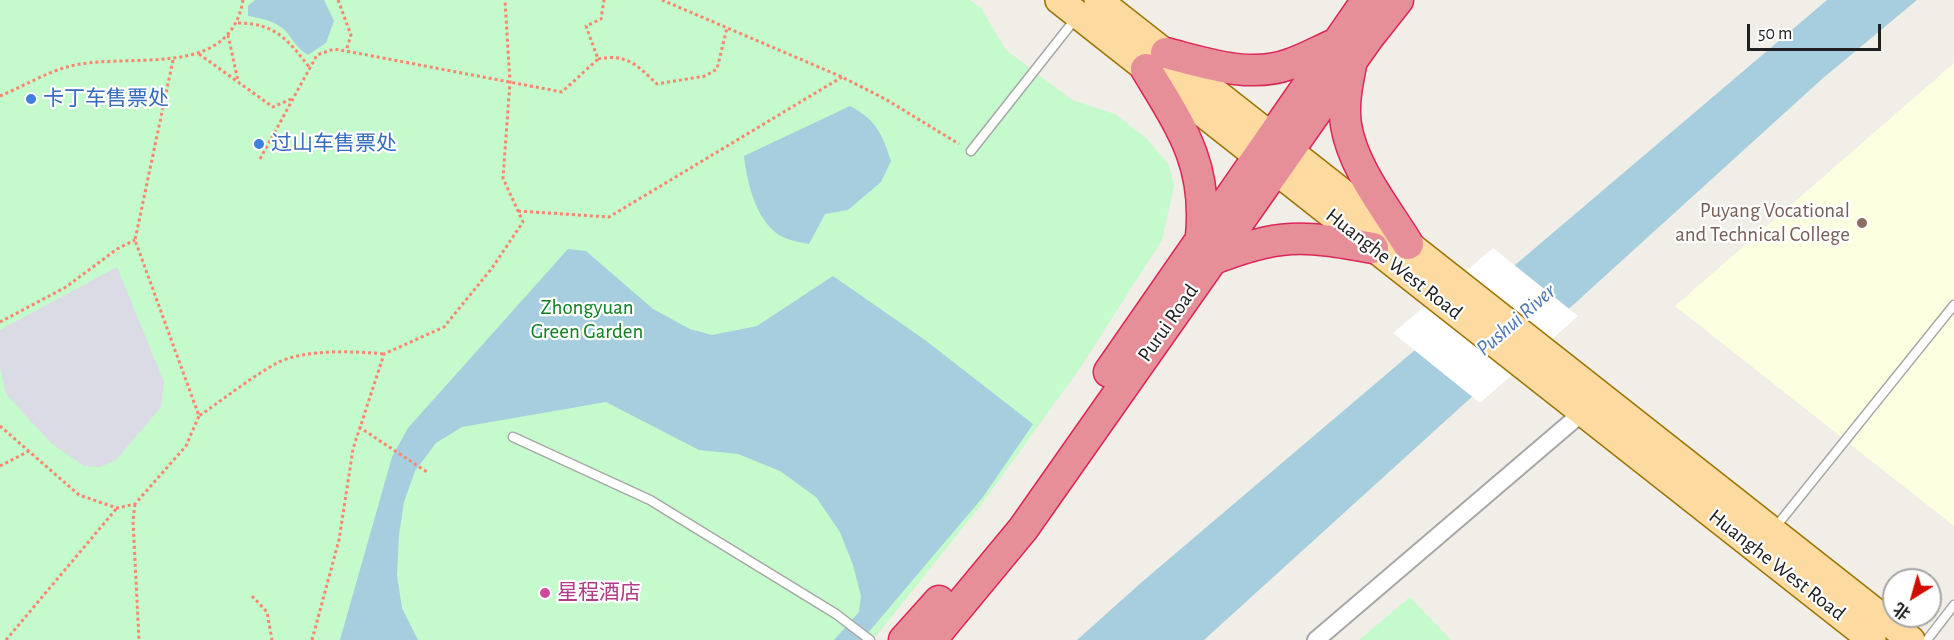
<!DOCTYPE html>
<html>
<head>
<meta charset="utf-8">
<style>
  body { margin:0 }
  #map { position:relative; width:1954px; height:640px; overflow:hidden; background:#f0eee6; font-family:"Alegreya Sans","Noto Sans SC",sans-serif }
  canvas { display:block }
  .north { position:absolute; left:1882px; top:568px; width:60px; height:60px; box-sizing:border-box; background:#fff; border:2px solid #a6a6a6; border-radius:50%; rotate:217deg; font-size:16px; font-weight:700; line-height:24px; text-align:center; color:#202020 }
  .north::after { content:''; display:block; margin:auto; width:21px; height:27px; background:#cf0e00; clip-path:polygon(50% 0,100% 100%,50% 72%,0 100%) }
  .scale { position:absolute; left:1747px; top:24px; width:134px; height:27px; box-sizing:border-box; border:3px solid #202020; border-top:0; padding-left:8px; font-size:18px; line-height:21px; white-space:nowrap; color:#202020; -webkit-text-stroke:4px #fff; paint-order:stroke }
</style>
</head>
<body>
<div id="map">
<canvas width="1954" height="640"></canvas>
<div class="north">北</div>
<div class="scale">50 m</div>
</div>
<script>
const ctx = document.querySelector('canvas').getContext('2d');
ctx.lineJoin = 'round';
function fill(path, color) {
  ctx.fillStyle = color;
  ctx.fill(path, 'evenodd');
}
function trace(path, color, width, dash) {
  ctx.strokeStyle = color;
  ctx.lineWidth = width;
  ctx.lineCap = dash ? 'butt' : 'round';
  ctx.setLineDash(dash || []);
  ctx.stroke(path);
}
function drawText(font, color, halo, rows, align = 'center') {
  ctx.font = font + ' "Alegreya Sans","Noto Sans SC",sans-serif';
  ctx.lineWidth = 4.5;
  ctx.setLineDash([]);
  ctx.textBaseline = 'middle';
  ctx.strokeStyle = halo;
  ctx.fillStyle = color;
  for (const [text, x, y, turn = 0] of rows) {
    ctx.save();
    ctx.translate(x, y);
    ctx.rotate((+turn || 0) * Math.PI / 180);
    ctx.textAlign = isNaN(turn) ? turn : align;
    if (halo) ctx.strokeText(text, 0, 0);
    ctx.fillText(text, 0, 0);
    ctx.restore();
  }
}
fill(new Path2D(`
  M1954 63V526L1675 306Z`), '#fdffe1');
fill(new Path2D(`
  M0 0H970L981 8 1006 50 1072 100 1115 114 1147 139 1169 165 1174 186 1162 240 1080 368 981 505 873 640H0Z
  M1410 597 1451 640H1359Z`), '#c4facc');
fill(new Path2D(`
  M117 267 164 382 161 407 116 460 100 467 84 466 52 444 6 394 0 367V330Z`), '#dbdbe6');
fill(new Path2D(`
  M255 0H324L334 21 326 43 308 55C298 49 295 43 288 34 280 22 261 18 248 16V6Z
  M1827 0H1917L1822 79 1204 640H1077L1143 581Z
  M850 106C876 120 882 133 891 161L881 182 848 210 825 214 809 244C801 242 792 241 785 238 757 226 747 183 744 156Z
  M568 249 586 251 653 309 690 329 712 335 757 326 833 276 925 340 1033 424 983 497 862 640H834L859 612 861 596 853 565 840 532 816 497 780 471 738 454 699 450 606 402 462 427 436 443 415 471 404 502 399 535 397 575 402 608 418 640H340L392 457 408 428Z`), '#a7cede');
fill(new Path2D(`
  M1493 248 1578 316 1480 403 1393 333Z`), '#fff');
const lane = new Path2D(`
  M971 151 1076 18
  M513 437 650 500 836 614 870 640
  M1774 529 1954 305
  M1927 640 1954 605`);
const street = new Path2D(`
  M1316 640 1583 412`);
const primary = new Path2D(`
  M1059 0 1872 640
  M1098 0 1911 640`);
const highway = new Path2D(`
  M1166 53C1205 63 1250 79 1290 64 1305 59 1319 51 1333 45
  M1351 65C1347 85 1343 105 1346 125 1353 168 1386 208 1408 244
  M1146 69C1181 127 1208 164 1201 236
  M1211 260C1279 233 1303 235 1373 248
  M1109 372 1367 0
  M904 640 939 601
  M931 640 1023 529 1368 38 1398 0`);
trace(lane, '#a7a7a7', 11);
trace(street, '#a7a7a7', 20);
trace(primary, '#9b7300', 30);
trace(highway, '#db2758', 33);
trace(new Path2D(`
  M338 0 351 35 346 51
  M662 0 842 77 887 100 959 144
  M238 23C275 23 288 40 310 68
  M228 35 238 81
  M199 54 273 107 291 99
  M598 59C626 53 637 65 657 84L705 76 717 69 727 28
  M173 60 135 240 199 416C225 398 250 378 277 363 304 349 355 351 384 354
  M0 96C22 87 45 73 67 67 126 50 229 83 243 0
  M260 159 317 55 334 49 346 51 562 92 598 59 586 26 601 19 604 0
  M518 211 609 217 842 77
  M0 322 66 287 117 249 135 240
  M0 426 79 495 117 508 135 504 186 446 199 416
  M359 427 427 472
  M0 466 29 451
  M135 504 133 520 139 640
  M252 596 267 612 272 640
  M6 640 117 508
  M312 640 339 540 353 449 384 354 444 327 492 268 523 222 503 178 510 82 505 0`), '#fa866e', 3, [3, 3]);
trace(lane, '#fff', 8);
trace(street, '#fff', 16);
trace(primary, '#fcdaa0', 27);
trace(highway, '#e78f99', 30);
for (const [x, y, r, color] of [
  [31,99,6,"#3f7fe0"],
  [259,144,6,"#3f7fe0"],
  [1862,223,6,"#8d6e63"],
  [545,593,6,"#d1479c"]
]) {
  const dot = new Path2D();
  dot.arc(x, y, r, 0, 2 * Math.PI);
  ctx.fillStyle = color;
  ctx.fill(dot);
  trace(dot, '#fff', 2);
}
drawText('21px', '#366cbe', '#fff', [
  ["卡丁车售票处",43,99],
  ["过山车售票处",271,144]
], 'left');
drawText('21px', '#785e54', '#fff', [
  ["Puyang Vocational",1850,211],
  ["and Technical College",1850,235]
], 'right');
drawText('21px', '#202020', '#fff', [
  ["Huanghe West Road",1394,264,38],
  ["Purui Road",1168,323,-55],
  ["Huanghe West Road",1777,565,38]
]);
drawText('21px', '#0c801d', '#fff', [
  ["Zhongyuan",587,308],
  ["Green Garden",587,332]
]);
drawText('21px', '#b23c85', '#fff', [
  ["星程酒店",557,593]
], 'left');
drawText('italic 22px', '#4c77b0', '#fff', [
  ["Pushui River",1516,320,-41]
]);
</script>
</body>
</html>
